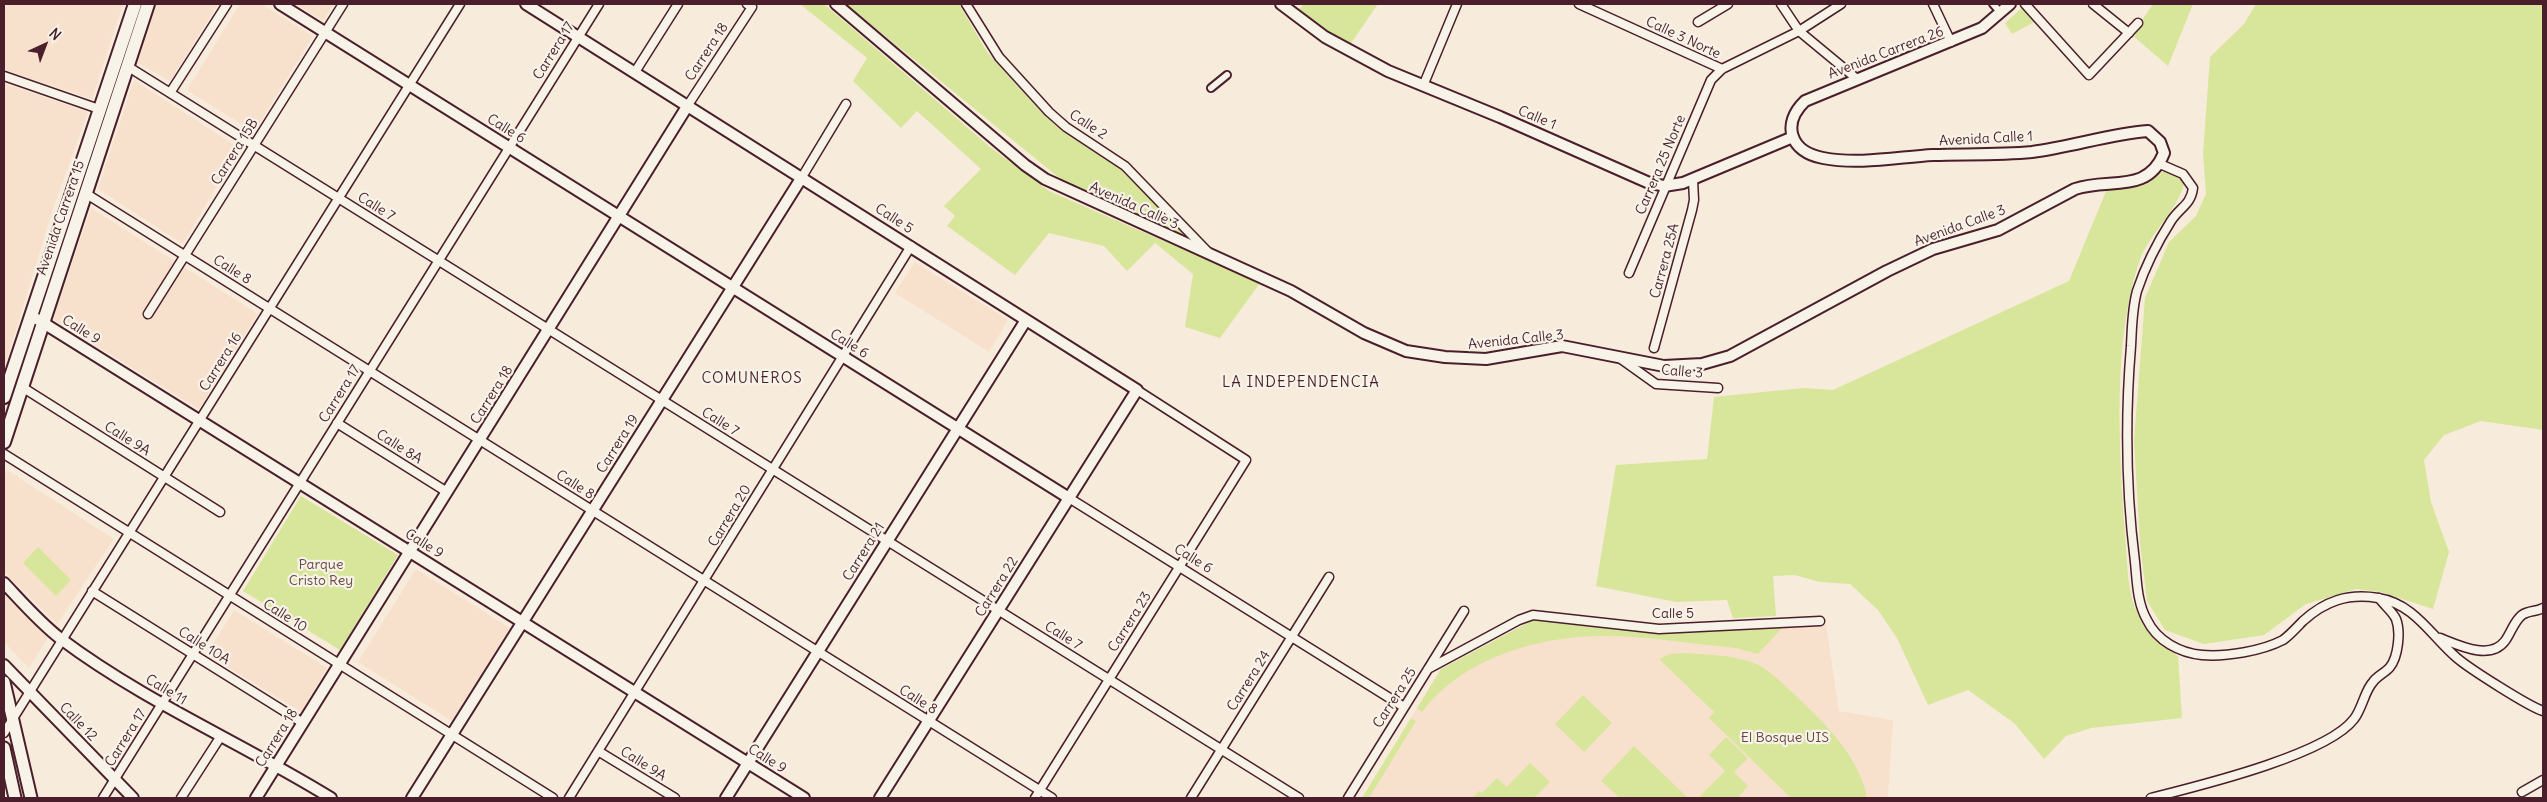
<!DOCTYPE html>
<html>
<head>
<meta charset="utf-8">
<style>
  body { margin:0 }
  #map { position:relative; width:2547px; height:802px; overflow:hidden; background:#f7ebdb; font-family:Delius,sans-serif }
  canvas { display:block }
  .frame { position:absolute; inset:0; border:5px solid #4a1f2b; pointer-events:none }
  .north { position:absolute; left:20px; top:20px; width:50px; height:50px; -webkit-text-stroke:4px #f7f3e8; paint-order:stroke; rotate:43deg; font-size:14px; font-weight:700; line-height:20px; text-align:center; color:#4a1f2b }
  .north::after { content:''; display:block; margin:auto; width:18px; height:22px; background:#4a1f2b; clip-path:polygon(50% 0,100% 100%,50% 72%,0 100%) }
</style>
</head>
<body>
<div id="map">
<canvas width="2547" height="802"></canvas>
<div class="frame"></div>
<div class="north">N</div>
</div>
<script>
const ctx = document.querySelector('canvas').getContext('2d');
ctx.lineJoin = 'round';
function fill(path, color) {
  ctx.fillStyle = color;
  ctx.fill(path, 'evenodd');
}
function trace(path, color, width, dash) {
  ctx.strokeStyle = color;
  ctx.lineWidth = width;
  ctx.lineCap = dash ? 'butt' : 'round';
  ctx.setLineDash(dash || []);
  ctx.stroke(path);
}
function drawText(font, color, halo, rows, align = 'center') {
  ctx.font = font + ' Delius,sans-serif';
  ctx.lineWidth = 4.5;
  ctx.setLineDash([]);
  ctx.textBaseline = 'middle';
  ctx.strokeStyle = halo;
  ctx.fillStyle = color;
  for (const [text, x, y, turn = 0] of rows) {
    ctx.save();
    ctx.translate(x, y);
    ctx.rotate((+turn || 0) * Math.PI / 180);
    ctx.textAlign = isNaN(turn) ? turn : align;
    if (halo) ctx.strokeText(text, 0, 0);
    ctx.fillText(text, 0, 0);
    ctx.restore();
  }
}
fill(new Path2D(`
  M7 4H123L92 99 4 70V13Z
  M157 4H218L170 81 138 63Z
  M240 4H261L313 36 254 132 187 90Z
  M296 4H334L323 21Z
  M134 80 239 148 183 244 98 189Z
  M4 83 88 112 53 209 4 369Z
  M91 208 258 314 199 409 53 319Z
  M915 262 1008 320 989 352 895 293Z
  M7 470 114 539 57 624 4 572V479Z
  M416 569 510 628 452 721 358 662Z
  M8 594 49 636 29 668 4 642V597Z
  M234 610 327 668 301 712 207 654Z
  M1566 623 1652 632 1826 625 1839 711 1893 720 1888 798H1362L1441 669Z`), '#f8e1cc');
fill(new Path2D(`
  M800 4H824L990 147 1049 191 1260 283 1220 338 1185 327 1193 274 1155 243 1127 271 1104 246 1049 233 1015 275 947 226 955 216 944 206 981 169 917 111 901 128 853 81 867 58Z
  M846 4H959L987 52 1040 111 1056 126 1120 169 1194 242 1063 181Z
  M1304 4H1378L1347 49 1295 14Z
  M2153 4H2193L2168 66 2132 35Z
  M2256 4H2543V430L2481 421 2444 435 2424 460 2431 502 2449 552 2433 609 2381 592 2356 589 2306 604 2264 635 2204 644 2165 630 2147 601 2140 543 2134 441 2145 298 2169 242 2196 216 2206 194 2203 154 2210 57 2244 24Z
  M2025 5 2038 20 2012 34 2005 23Z
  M2164 171 2184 181C2184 202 2148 236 2140 259 2112 341 2119 449 2125 535 2127 556 2127 590 2136 610 2147 635 2156 641 2178 656L2182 718 2091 728 2066 736 2044 759 2014 723 1968 690 1928 705 1897 638 1878 610 1850 584 1820 582 1795 575 1773 576 1776 616 1733 618 1727 600 1676 602 1596 586 1616 465 1707 459 1714 397 1803 388 1833 390 2069 281 2107 189 2147 184Z
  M301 496 398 555 340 650 243 591Z
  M38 547 71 580 56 596 23 563Z
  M1535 619 1652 632 1783 627 1758 654 1736 648C1692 644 1647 636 1603 636 1539 636 1462 658 1422 712L1417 708 1441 669Z
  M1687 653C1708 655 1732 655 1751 662 1768 668 1781 682 1794 694 1824 723 1859 755 1867 798H1791L1709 718 1714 712 1659 659 1670 654Z
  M1583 695 1612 723 1584 752 1555 724Z
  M1411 718 1416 721 1369 798H1362Z
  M1726 737 1748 758 1734 772 1748 786 1739 796 1741 798H1703L1700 796 1725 771 1709 755Z
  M1634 746 1688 798H1620L1601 781Z
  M1530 763 1550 782 1534 798H1473L1479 791 1482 793 1497 778 1507 787Z`), '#d7e69a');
const pedestrian = new Path2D(`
  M1993 4 2001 13
  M1211 88 1227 75`);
const minor = new Path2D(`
  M966 4 999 57 1049 112 1066 127 1125 166 1209 253
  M1579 4 1722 69
  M1781 4 1799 31 1857 79
  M1933 4 1951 42
  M2025 4 2089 75 2138 23
  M2093 4 2129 33
  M1698 22 1728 4
  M127 66 1299 798
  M635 72 678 4
  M4 76 99 109
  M1423 86 1457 4
  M170 93 227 4
  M688 105 752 7 747 4
  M2160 164 2183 174 2193 188C2191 205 2179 208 2171 221 2157 243 2145 267 2137 291 2132 309 2132 328 2131 346 2125 418 2126 490 2135 562 2137 581 2137 603 2147 620 2157 641 2180 653 2202 655 2226 657 2262 651 2283 640 2290 635 2297 627 2303 621 2325 601 2348 593 2378 598 2415 604 2431 636 2457 658 2470 669 2528 706 2543 711
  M802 177 846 104
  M85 193 1052 798
  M1629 273 1711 80 1722 69 1799 31 1841 4
  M148 314 343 4
  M1654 348 1692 210 1694 200 1693 180
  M1621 359 1656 384 1718 388
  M22 387 220 512
  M337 423 447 492
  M4 454 553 798
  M1069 498 1404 707
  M92 591 303 723
  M2440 638C2458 645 2490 661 2505 641 2511 633 2514 621 2522 615 2529 610 2536 612 2543 608
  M1428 669 1519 620 1533 615 1659 629 1820 621
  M4 733 460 4
  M598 751 675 798
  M2522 792 2543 780
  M103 798 599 4
  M181 798 221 736
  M569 798 911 246
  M1035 798 1246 460 1137 390
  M1191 798 1329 577
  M1348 798 1464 611
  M2151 798C2198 786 2327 755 2354 719 2362 709 2365 690 2373 682 2377 676 2385 673 2390 667 2398 657 2401 632 2396 619 2393 612 2384 605 2379 598`);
const tertiary = new Path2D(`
  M280 4 1069 498
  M526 4 1137 390 880 798
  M836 4 1025 165 1045 179 1291 291 1364 333 1406 351 1445 357 1486 359 1562 346 1664 366 1702 364 1730 356 1887 271 1933 249 1998 230 2075 189C2109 177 2147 195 2164 153L2160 142 2148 131C2109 134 2072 147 2032 152 2000 155 1966 154 1933 155 1898 157 1859 165 1823 158 1790 152 1781 124 1805 101L1982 28 2010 4
  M1281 4 1325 37 1388 71 1500 117 1647 182 1664 186 1683 183 1793 137
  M37 319 804 798
  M4 583C22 602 40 623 61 639 145 702 242 743 331 798
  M4 665 133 798
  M256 798 688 105
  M412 798 802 177
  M726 798 1026 320`);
const secondary = new Path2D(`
  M4 682 31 798
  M4 748 15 798`);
const primary = new Path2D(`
  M4 397 135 4
  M4 442 148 4`);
trace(pedestrian, '#4a1f2b', 10);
trace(minor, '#4a1f2b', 11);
trace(tertiary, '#4a1f2b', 14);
trace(secondary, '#4a1f2b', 15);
trace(primary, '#4a1f2b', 16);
trace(pedestrian, '#f7f3e8', 6);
trace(minor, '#f7f3e8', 8);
trace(tertiary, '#f7f3e8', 10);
trace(secondary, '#f7f3e8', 11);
trace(primary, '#f7f3e8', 12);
drawText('14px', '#4a1f2b', '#f7f3e8', [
  ["Calle 3 Norte",1683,38,25],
  ["Carrera 17",554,51,-58],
  ["Carrera 18",707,52,-57],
  ["Avenida Carrera 26",1886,53,-21],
  ["Calle 1",1537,118,23],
  ["Calle 2",1088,125,33],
  ["Calle 6",506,129,32],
  ["Avenida Calle 1",1986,139,-3],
  ["Carrera 15B",235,152,-58],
  ["Carrera 25 Norte",1661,165,-67],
  ["Avenida Calle 3",1134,206,24],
  ["Calle 7",376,207,32],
  ["Avenida Carrera 15",61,218,-71],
  ["Calle 5",894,219,33],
  ["Avenida Calle 3",1960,226,-20],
  ["Carrera 25A",1665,261,-75],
  ["Calle 8",232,270,32],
  ["Calle 9",81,330,32],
  ["Avenida Calle 3",1516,340,-6],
  ["Calle 6",849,344,32],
  ["Carrera 16",221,362,-58],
  ["Calle 3",1682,372,5],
  ["Carrera 17",340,394,-58],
  ["Carrera 18",492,395,-58],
  ["Calle 7",720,422,32],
  ["Calle 9A",127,439,32],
  ["Carrera 19",618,444,-58],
  ["Calle 8A",399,447,32],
  ["Calle 8",575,485,32],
  ["Carrera 20",730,516,-59],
  ["Calle 9",424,544,32],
  ["Carrera 21",864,552,-58],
  ["Calle 6",1193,559,32],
  ["Carrera 22",997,587,-58],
  ["Calle 5",1673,614],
  ["Calle 10",285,616,32],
  ["Carrera 23",1130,622,-58],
  ["Calle 7",1063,636,32],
  ["Calle 10A",204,646,32],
  ["Carrera 24",1249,681,-58],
  ["Calle 11",166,690,31],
  ["Carrera 25",1395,698,-58],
  ["Calle 8",918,700,32],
  ["Calle 12",78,722,46],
  ["Carrera 17",126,738,-58],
  ["Carrera 18",277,738,-58],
  ["Calle 9",767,759,32],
  ["Calle 9A",643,764,32]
]);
drawText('14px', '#664741', '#f7f3e8', [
  ["Parque",321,565],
  ["Cristo Rey",321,581],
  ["El Bosque UIS",1785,738]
]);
ctx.letterSpacing = '1px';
drawText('15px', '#4a1f2b', '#f7f3e8', [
  ["COMUNEROS",752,379],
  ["LA INDEPENDENCIA",1301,383]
]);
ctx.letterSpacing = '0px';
</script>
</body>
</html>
